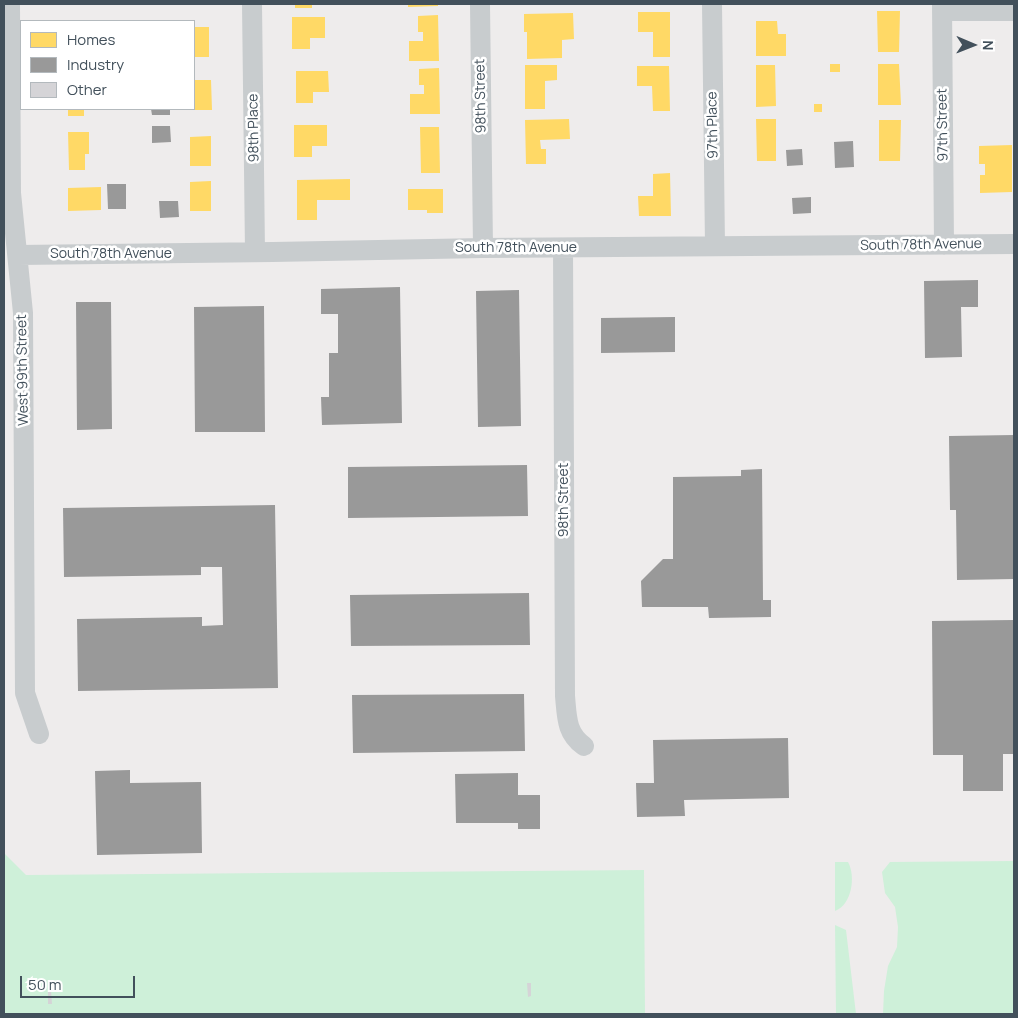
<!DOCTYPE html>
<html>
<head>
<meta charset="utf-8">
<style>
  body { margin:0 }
  #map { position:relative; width:1018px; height:1018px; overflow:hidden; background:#eeecec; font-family:Manrope,sans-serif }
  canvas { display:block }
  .frame { position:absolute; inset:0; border:5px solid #42505b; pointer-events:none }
  .legend { position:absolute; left:20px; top:20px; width:175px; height:90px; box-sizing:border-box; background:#fff; border:1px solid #b3b9bd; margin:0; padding:6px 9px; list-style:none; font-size:15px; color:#42505b }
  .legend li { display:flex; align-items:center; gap:10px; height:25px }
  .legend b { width:25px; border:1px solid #b3b9bd }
  .north { position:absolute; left:948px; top:20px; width:50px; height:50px; -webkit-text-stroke:4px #fff; paint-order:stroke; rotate:91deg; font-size:14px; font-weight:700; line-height:20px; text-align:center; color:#42505b }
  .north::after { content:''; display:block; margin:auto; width:18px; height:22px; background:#42505b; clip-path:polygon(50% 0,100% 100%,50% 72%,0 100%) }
  .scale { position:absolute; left:20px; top:976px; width:115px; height:22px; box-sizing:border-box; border:2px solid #42505b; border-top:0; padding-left:6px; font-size:15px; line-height:18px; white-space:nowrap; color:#42505b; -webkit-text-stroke:4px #fff; paint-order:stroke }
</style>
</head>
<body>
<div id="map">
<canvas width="1018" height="1018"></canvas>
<div class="frame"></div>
<ul class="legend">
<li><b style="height:14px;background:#ffd966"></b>Homes</li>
<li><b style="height:14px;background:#999"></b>Industry</li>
<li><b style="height:14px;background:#d5d4d7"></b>Other</li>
</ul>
<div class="north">N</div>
<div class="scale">50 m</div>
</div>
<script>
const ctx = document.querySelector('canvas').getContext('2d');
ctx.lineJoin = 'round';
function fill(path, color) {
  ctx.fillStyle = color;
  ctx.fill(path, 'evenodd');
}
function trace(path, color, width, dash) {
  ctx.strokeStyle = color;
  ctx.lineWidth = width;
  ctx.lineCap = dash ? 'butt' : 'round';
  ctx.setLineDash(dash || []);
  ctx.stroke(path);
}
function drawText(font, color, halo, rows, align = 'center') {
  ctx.font = font + ' Manrope,sans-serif';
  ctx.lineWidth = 5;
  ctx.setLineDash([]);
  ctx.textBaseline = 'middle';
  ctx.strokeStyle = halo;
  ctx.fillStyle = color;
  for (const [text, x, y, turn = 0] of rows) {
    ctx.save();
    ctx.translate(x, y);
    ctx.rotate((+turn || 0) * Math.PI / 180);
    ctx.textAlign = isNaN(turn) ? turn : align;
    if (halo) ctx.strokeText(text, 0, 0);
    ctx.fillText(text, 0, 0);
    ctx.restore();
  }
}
fill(new Path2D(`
  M4 853 26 875 644 870 645 1014H4Z
  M1014 861V1014H883L884 991 888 966 897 947 898 927 895 907 885 893 882 872 890 862Z
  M835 862H848C856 876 852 905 835 911Z
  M835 925 846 930 856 1014H836Z`), '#cef0d9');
fill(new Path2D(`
  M295 4H312V8H295Z
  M408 4H438V6L408 7Z
  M877 11H900L899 52H878Z
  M638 12H670V57H653V32H638Z
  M573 13 574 39 562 40V58L527 59V32H524V14Z
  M438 15 439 61H409V41H423V32H418V16Z
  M292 17H325V38H310V49H292Z
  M756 21H777L778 34H786V56H756Z
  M194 27H209V57H194Z
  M830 64H840V72H830Z
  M878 64H899L901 105H878Z
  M525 65H557V80L545 81V109H525Z
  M756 65H775L776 106 756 107Z
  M637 66H669L670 111H653L652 86H637Z
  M439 68 440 114H410V94H424V85H419V69Z
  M296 71H328L329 92H313V103H296Z
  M194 80H211L212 110H194Z
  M814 104H822V112H814Z
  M68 109H84V116H68Z
  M569 119 570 139 540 140 541 149H546V164H526L525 120Z
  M756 119H776V161H757Z
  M879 120H901L900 161H879Z
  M294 125H327V146H312V157H294Z
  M420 127H439L440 173H421Z
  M68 132H89V154H85V170H69Z
  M211 136V166H190V137Z
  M1012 145V192L980 193V175H985V164H979V146Z
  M670 173 671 216H639L638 196H653V174Z
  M350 179V200H317V220H297V180Z
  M211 181V211H190V182Z
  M101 187V210L68 211V188Z
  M408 189H443V213H427V210H408Z`), '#ffd966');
fill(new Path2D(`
  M151 109H170V115H152Z
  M152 126H170L171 142 152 143Z
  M853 141 854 167 835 168 834 142Z
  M802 149 803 165 787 166 786 150Z
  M107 184H126V209H108Z
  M811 197V213L793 214 792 198Z
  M159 201H178L179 217 160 218Z
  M978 280V307H961L962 357 925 358 924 281Z
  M400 287 402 423 322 425 321 397H329V353H338V314H321V289Z
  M519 290 521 426 478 427 476 291Z
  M76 302H111L112 429 77 430Z
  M264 306 265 432H195L194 307Z
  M675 317V352L601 353V318Z
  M1014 435V579L957 580 956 510H950L949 436Z
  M527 465 528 516 348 518V467Z
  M762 469 763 600H771V617L709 618 708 607H642L641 581 663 559H673V477L741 476V470Z
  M275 505 278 688 78 691 77 619 202 617V626L223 625 222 567H201V575L64 577 63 508Z
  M529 593 530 645 351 646 350 595Z
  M1014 620V754H1003V791H963V755H933L932 621Z
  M524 694 525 751 353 753 352 695Z
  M788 738 789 798 684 800 685 816 637 817 636 783H654L653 740Z
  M130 770V783L201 782 202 853 97 855 95 771Z
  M518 773V795H540V829H518V823H456L455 774Z`), '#999');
fill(new Path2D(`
  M527 983H531V996L528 997Z
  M51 990 52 1004H48V991Z`), '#d5d4d7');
trace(new Path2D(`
  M10 4 11 193 23 313 25 693 39 734
  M252 4 255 252
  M480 4 483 248
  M712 4 715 246
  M942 4 944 245
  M942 11H1014
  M563 248 565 696C567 717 566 733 584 746
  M18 255 273 252 483 248 1014 244`), '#c8ccce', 20);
drawText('14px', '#42505b', '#fff', [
  ["98th Street",481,96,-91],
  ["97th Place",713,125,-91],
  ["97th Street",943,125,-91],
  ["98th Place",254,128,-91],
  ["South 78th Avenue",921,245,-1],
  ["South 78th Avenue",516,248],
  ["South 78th Avenue",111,254],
  ["West 99th Street",23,370,-91],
  ["98th Street",564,500,-90]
]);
</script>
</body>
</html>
